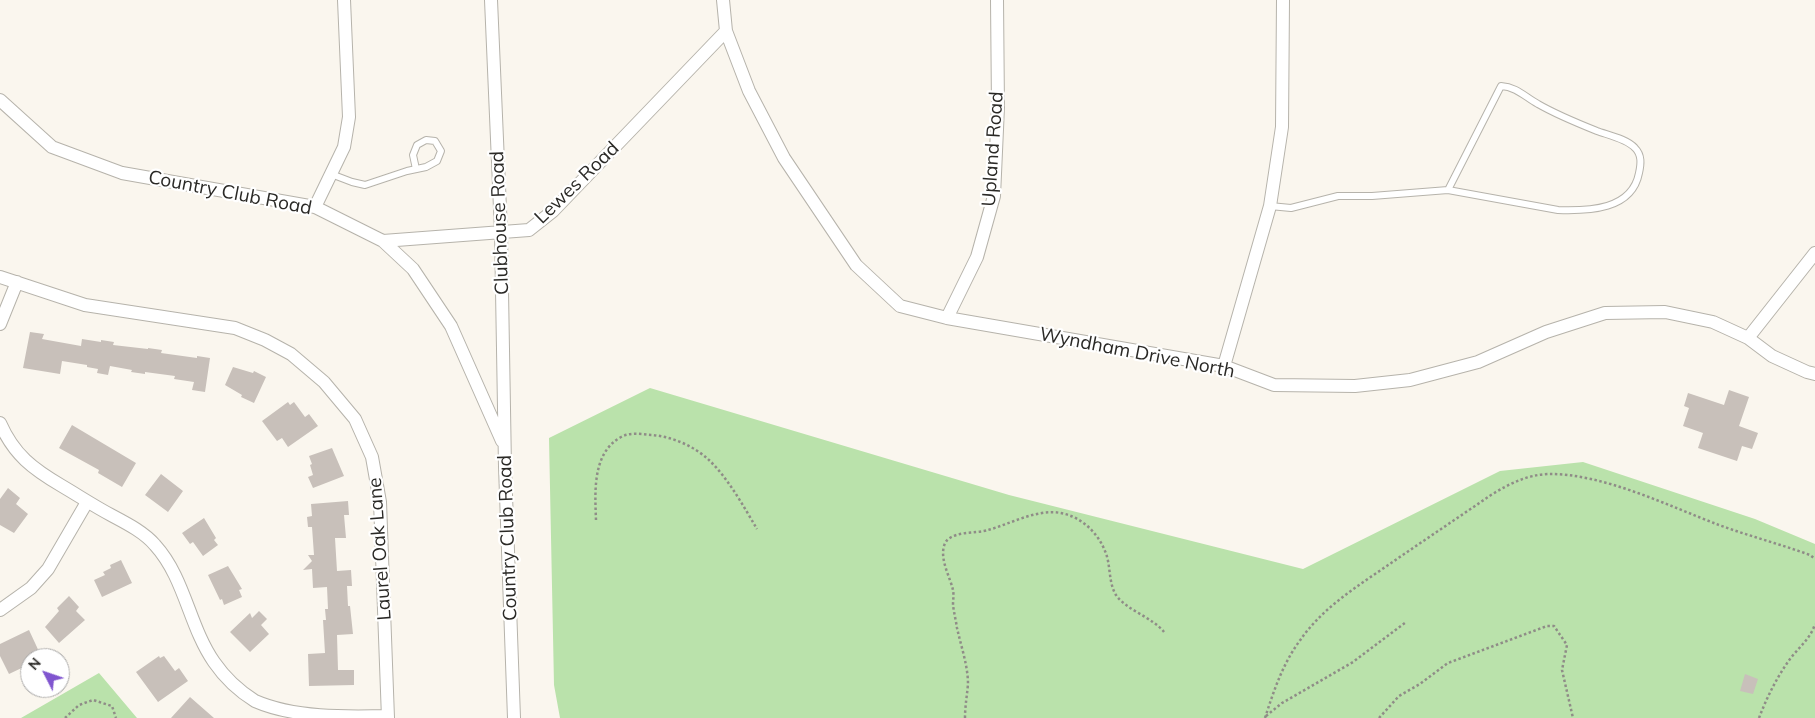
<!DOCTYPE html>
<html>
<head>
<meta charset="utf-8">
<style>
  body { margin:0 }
  #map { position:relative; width:1815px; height:718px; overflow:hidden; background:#faf6ee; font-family:Mulish,sans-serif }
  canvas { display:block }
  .north { position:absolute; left:20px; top:648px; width:50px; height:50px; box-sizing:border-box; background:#fff; border:1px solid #aaa9a8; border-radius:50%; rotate:311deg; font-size:14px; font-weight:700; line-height:20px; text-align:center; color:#2a2926 }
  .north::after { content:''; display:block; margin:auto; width:18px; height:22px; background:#8055cf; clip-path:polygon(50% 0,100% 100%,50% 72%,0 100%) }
</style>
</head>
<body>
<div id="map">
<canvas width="1815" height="718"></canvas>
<div class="north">N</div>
</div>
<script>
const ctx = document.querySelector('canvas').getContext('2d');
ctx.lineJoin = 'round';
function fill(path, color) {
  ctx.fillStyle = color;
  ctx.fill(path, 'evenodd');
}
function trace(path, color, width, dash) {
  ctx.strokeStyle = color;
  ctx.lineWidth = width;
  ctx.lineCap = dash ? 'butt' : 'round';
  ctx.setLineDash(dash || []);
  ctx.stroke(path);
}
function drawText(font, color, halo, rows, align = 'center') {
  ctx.font = font + ' Mulish,sans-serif';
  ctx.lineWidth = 4.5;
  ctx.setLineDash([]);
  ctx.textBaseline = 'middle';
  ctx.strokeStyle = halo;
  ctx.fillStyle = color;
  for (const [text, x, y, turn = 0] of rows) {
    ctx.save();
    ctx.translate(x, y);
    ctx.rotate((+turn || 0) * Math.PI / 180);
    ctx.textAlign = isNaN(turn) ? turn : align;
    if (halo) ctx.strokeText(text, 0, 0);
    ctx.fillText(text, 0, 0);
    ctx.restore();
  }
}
fill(new Path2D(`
  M650 388 1009 495 1303 569 1500 471 1583 462 1755 519 1815 544V718H560L554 685 549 438Z
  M99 673 137 718H21Z`), '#bae2ab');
fill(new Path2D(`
  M30 332 44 334 42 339 81 346 82 339 101 342V340L114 342 113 345 148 349V348L162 350 161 353 197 358V356L210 358 205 392 192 390 194 382 174 379 175 376 145 372V374L131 372 132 370 110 366 108 375 97 373 98 369 87 367V365L62 361 60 374 23 368Z
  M233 367 253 373 254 371 266 377 254 403 241 397 242 395 225 385Z
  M1729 390 1749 397 1739 426 1758 433 1752 449 1742 446 1737 461 1698 448 1703 433 1683 426 1689 408 1684 406 1688 393 1724 405Z
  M288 402 290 405 294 402 305 417 309 414 318 426 288 447 282 438 277 441 262 421Z
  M72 425 136 463 122 487 98 473 99 470 59 448Z
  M332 448 344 476 313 488 308 477 313 475 310 465 312 464 309 456Z
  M161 474 183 491 168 512 145 495Z
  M8 488 20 498 16 504 28 514 14 533 0 525V499Z
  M348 501 349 515H344L346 538H335L337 571 351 570 352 586H347L348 606H350L353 634 337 635 338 670H354V685L309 686 308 654 325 653 323 620H326L325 609H328L327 587 313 588 312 569 303 570 312 561 308 555H314L312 527H308L307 517 312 516 311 504Z
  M204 518 216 538 214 540 218 545 203 556 193 542 190 544 182 533Z
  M121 560 132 583 102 597 94 580 105 575 103 572 111 568 110 565Z
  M228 566 242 589 239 590 242 597 224 605 222 599 220 600 208 575Z
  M69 596 79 607 76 611 85 620 59 643 45 627 59 611 57 608Z
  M259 611 267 619 261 625 269 634 250 652 230 632 250 613 252 618Z
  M29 630 42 658H30V664L9 674 0 656V644Z
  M159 656 160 658 164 656 175 671 179 668 188 681 158 702 136 672Z
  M1745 674 1758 679 1753 694 1740 691Z
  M190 697 214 718H171Z`), '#c8c0ba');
const service = new Path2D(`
  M331 174 352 182 365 185 407 171 426 167 437 161 441 151 435 141 426 140 417 145 413 155 416 169
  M1270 206 1291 208 1338 196H1372L1448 190 1558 210C1589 211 1632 210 1639 173 1641 164 1642 155 1635 148 1627 139 1608 135 1597 131 1577 123 1557 115 1538 104 1525 97 1517 87 1501 86L1448 190`);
const minor = new Path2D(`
  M491 0 501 232 505 467 514 718
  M723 0 726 31 749 91 784 158 856 265 900 306 947 318 1224 366 1274 385 1355 386 1410 380 1478 362 1546 332 1605 313 1665 312 1713 322 1748 338 1772 356 1807 372 1815 374
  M0 100 52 147 122 173 315 207 383 241 413 269 451 326 502 441
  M315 207 344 147 349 117 344 0
  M383 241 529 230 553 211 726 31
  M0 277 85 305 235 328 265 340 291 354 324 382 355 419 372 457 380 502 388 718
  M947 318 977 257 994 196 998 107 997 0
  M0 324 17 282
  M1748 338 1815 253
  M1224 366 1270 206 1282 127 1283 0
  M0 423C14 455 33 469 62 486 79 496 94 506 111 515 126 523 144 532 155 545 185 578 189 626 214 662 225 678 239 691 255 701 294 718 345 717 388 716
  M0 610 31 588 48 569 87 502`);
trace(service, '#b6b3ab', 8);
trace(minor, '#b6b3ab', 14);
trace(new Path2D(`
  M596 520C595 492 592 453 621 437 630 432 641 434 651 435 671 436 694 446 709 460 728 478 744 507 757 529
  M1266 716 1282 703 1353 662 1406 622
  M65 718 79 705 93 700 112 706 116 718
  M965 718C965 706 967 696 968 684 968 666 961 646 957 628 956 621 954 613 953 605 953 600 954 595 953 590 950 577 940 560 944 546 948 530 976 534 988 530 1006 525 1023 516 1042 513 1070 508 1095 526 1105 551 1111 564 1108 582 1116 595 1126 610 1152 617 1164 632
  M1265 718C1274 690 1283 663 1301 639 1324 606 1361 584 1394 561 1426 539 1459 517 1491 495 1509 484 1526 475 1548 474 1602 473 1669 506 1719 525 1749 536 1780 544 1810 555L1815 559
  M1379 718 1399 696 1420 684 1448 663 1547 626H1554L1567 645 1562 670 1573 718
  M1759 718C1767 697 1777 677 1790 659 1799 647 1811 638 1815 624`), '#8f8c87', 2.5, [2.5, 2.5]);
trace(service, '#fff', 6);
trace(minor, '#fff', 12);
drawText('19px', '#2a2926', '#fff', [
  ["Upland Road",993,149,-86],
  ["Lewes Road",577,183,-44],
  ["Country Club Road",230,193,11],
  ["Clubhouse Road",500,223,-92],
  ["Wyndham Drive North",1137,353,11],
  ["Country Club Road",508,538,-92],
  ["Laurel Oak Lane",380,549,-94]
]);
</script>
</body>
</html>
